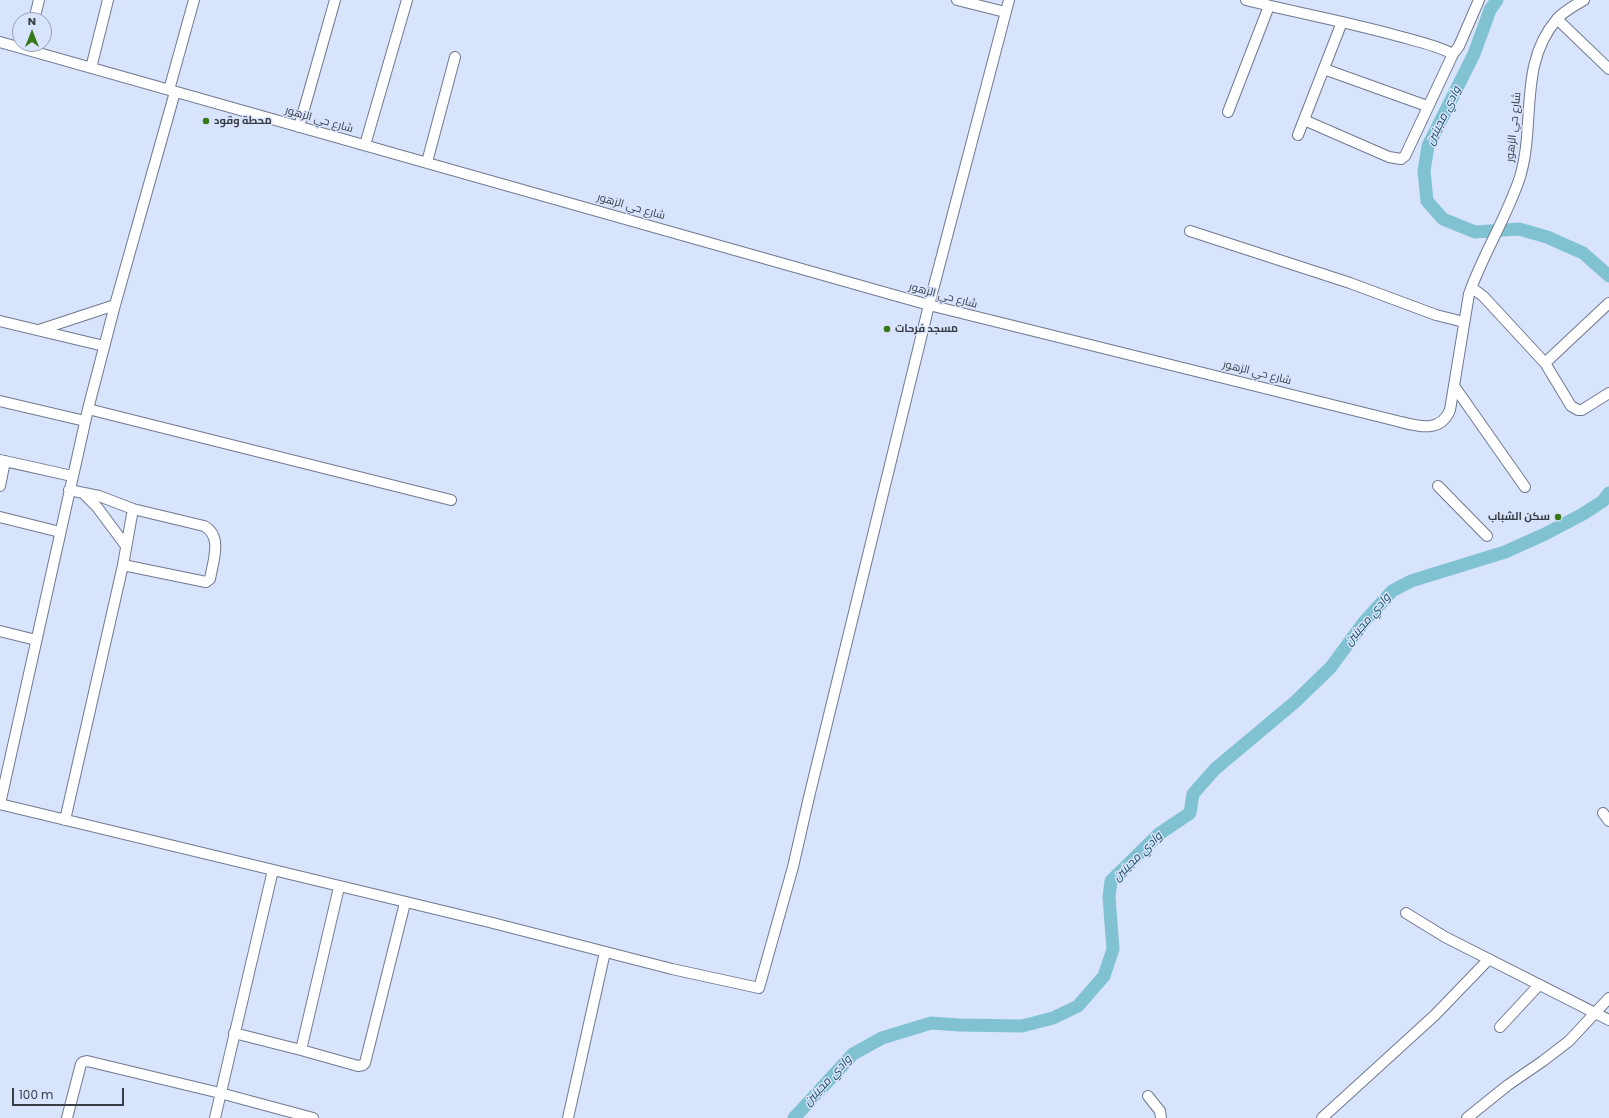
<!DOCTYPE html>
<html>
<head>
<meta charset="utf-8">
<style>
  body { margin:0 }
  #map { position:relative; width:1609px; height:1118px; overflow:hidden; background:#d8e3fc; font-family:Poppins,sans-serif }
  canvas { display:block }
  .north { position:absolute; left:12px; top:12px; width:40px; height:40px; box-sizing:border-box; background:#d8e3fc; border:1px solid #98a0b3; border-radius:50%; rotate:0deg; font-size:11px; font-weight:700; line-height:16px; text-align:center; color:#383c46 }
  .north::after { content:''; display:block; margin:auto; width:14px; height:18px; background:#377817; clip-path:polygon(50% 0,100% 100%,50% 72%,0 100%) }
  .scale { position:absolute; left:12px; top:1088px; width:112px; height:18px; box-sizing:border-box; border:2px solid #383c46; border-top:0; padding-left:5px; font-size:12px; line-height:14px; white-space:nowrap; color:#383c46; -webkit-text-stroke:3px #d8e3fc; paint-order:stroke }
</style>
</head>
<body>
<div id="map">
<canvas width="1609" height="1118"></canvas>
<div class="north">N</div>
<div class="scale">100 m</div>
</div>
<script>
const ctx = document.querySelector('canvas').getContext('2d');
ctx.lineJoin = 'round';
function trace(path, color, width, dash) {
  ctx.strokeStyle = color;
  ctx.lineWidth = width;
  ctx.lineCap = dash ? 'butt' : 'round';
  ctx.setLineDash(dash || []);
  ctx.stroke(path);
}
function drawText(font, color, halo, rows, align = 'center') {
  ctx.font = font + ' Poppins,Cairo,sans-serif';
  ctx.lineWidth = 3;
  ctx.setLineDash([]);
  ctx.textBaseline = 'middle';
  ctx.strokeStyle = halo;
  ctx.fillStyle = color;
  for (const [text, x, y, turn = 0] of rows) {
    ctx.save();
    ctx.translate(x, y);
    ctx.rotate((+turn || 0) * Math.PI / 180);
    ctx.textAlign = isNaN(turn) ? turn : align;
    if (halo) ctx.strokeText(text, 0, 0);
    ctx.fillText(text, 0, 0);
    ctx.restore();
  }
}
trace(new Path2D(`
  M1497 0 1490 10 1474 54 1428 146 1424 171 1427 201 1443 219 1475 232 1519 229 1547 237 1583 253 1609 276
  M794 1118 853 1054 882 1038 931 1023 959 1025 1022 1026 1053 1018 1078 1006 1104 976 1113 949 1109 897 1111 881 1159 834 1190 813 1193 794 1215 769 1295 702 1331 667 1364 622 1392 591 1411 581 1505 552 1545 534 1583 514 1603 501 1609 493`), '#81c2d2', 13);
const minor = new Path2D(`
  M957 0 1005 12
  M1246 0C1297 13 1348 22 1398 36 1416 41 1436 45 1453 54L1405 156 1401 159 1389 157 1304 120
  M1557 19 1609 69
  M34 20 39 0
  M0 42 929 305 1397 421C1417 426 1440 434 1450 410L1469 294C1483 254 1507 217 1520 177 1536 124 1518 64 1557 19 1564 11 1575 5 1584 0
  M1453 54 1459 46 1479 0
  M91 68 108 0
  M1324 69 1427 106
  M169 90 194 0
  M1228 112 1269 6
  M299 127 335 0
  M1298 135 1342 22
  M365 145 407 0
  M427 162 455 57
  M1190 231 1350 283 1436 315 1464 322
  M1472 288 1483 296 1545 363 1571 406 1578 410H1582L1609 393
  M0 321 104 346
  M39 330 115 305
  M1545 363 1609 303
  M1454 386 1525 487
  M0 401 85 421
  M88 409 451 500
  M0 460 72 476
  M0 486 5 461
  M1438 486 1487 536
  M69 490 99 496 133 509 204 526C223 536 213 561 210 579L206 582 123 565
  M84 494 97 507 126 546
  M0 517 60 532
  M0 631 36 640
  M0 804 489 922 672 969 759 988 793 867 809 797 929 305 1009 0
  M0 804 88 409 115 305 175 92
  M1603 813 1609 821
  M65 820 123 565 133 509
  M339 887 301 1050 358 1066 363 1065 365 1063 405 903
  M1406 913 1445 937 1609 1020
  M1500 1027 1539 985
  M234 1033 301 1050
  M1148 1096 1160 1111 1161 1118
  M67 1118 81 1064 83 1062 87 1061 220 1093 313 1118
  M215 1118 273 870
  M568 1118 605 952
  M1322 1118 1435 1015 1489 959
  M1467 1118 1508 1085 1543 1061 1569 1041 1609 998`);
trace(minor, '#6f798f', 12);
trace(minor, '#fff', 10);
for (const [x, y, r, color] of [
  [206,121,4,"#377817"],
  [887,329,4,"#377817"],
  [1558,517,4,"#377817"]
]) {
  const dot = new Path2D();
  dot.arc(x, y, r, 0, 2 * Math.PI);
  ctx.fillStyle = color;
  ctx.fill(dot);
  trace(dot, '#d8e3fc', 1.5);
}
drawText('11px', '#383c46', '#d8e3fc', [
  ["شارع حي الزهور",319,120,16],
  ["شارع حي الزهور",1514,127,-84],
  ["شارع حي الزهور",631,207,16],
  ["شارع حي الزهور",943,296,15],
  ["شارع حي الزهور",1257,373,14]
]);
drawText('bold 11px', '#383c46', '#d8e3fc', [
  ["محطة وقود",214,121],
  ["مسجد فرحات",895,329],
  ["سكن الشباب",1550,517,"right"]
], 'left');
drawText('italic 12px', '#174f5b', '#d8e3fc', [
  ["وادي مجينين",1444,116,-64],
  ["وادي مجينين",1368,620,-50],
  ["وادي مجينين",1138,857,-45],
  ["وادي مجينين",828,1081,-47]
]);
</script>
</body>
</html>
